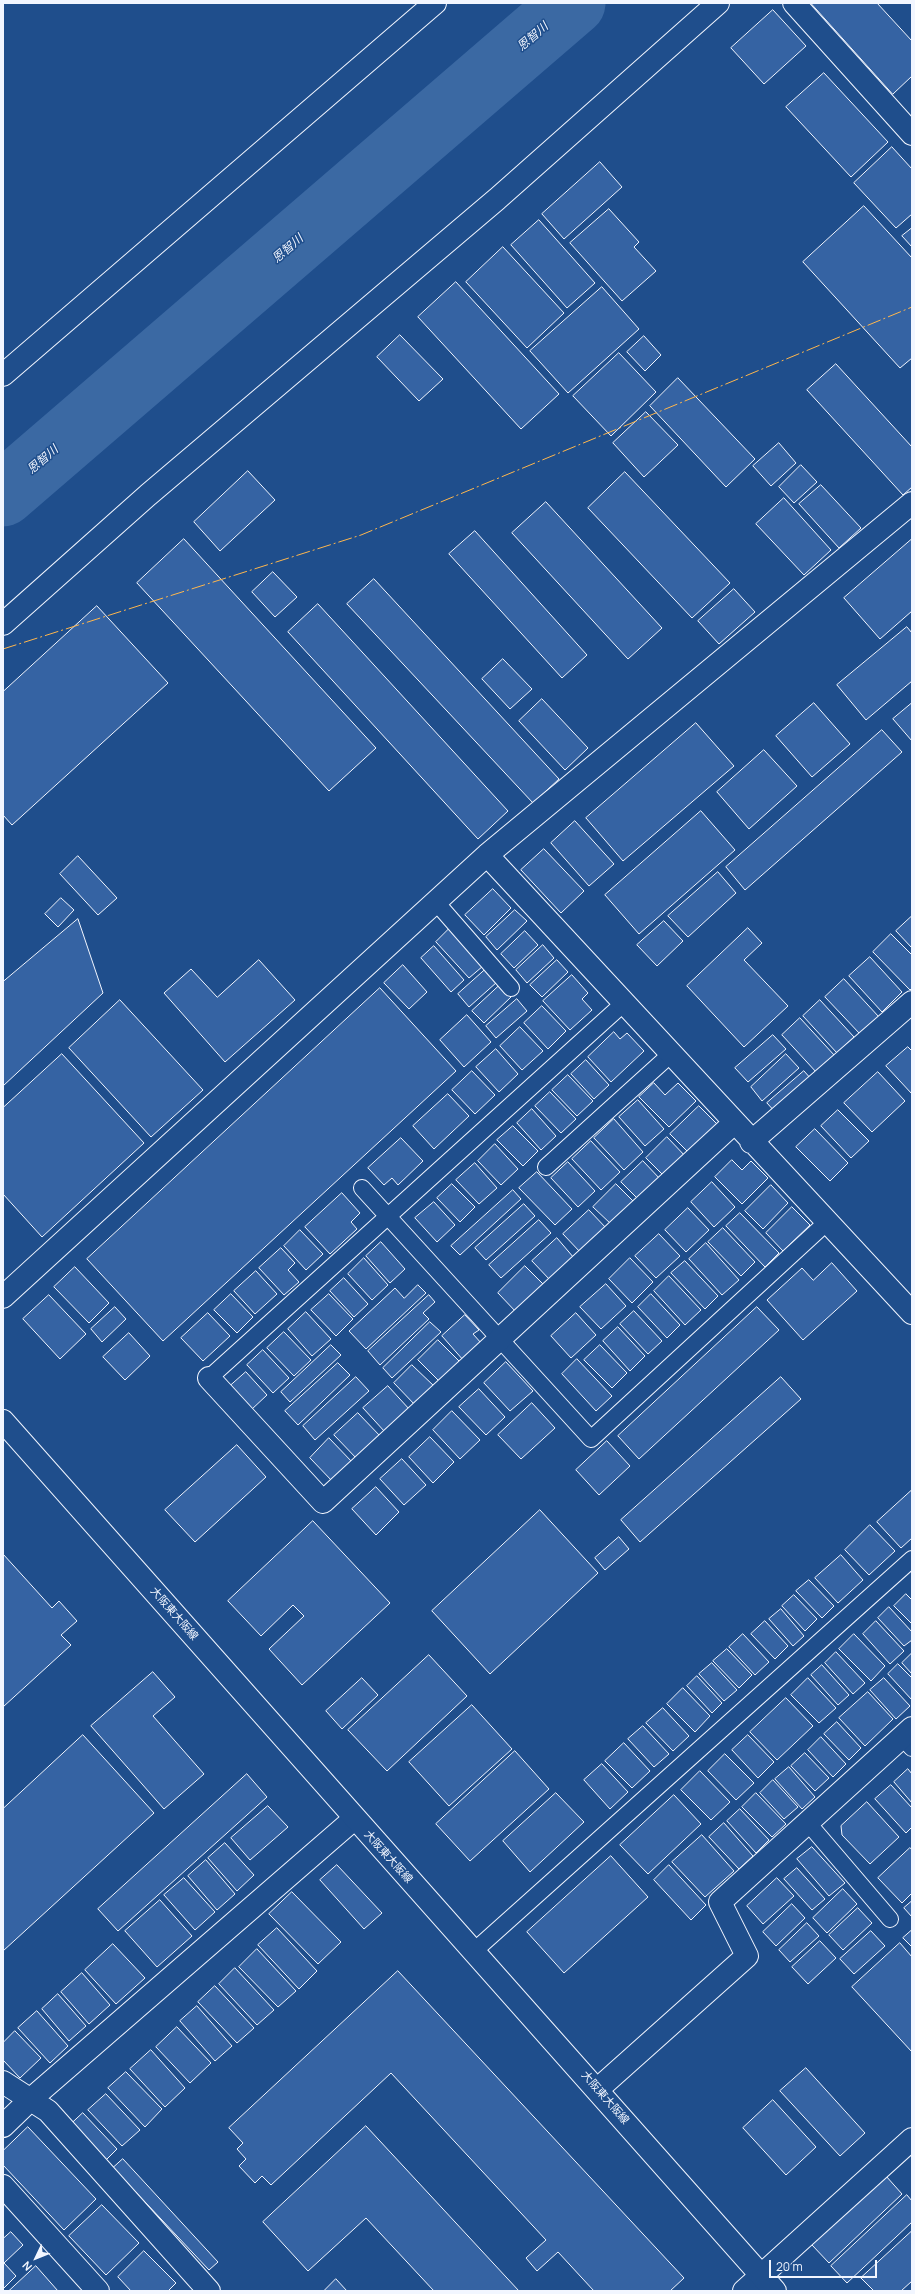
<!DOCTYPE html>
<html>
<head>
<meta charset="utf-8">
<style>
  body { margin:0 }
  #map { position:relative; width:915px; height:2294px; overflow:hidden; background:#1f4e8c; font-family:Manrope,sans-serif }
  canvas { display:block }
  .frame { position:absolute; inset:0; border:4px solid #f2f6ff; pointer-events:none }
  .north { position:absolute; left:16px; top:2238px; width:40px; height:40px; -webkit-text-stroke:3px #1f4e8c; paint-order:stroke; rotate:227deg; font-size:11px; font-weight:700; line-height:16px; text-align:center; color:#f2f6ff }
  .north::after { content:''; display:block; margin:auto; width:14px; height:18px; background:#f2f6ff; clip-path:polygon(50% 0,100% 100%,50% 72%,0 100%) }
  .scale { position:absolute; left:769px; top:2260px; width:108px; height:18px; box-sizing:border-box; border:2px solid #f2f6ff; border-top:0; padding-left:5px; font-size:12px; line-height:14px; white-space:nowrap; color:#f2f6ff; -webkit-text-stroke:3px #1f4e8c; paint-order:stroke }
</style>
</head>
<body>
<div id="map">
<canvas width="915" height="2294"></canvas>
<div class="frame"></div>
<div class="north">N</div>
<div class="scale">20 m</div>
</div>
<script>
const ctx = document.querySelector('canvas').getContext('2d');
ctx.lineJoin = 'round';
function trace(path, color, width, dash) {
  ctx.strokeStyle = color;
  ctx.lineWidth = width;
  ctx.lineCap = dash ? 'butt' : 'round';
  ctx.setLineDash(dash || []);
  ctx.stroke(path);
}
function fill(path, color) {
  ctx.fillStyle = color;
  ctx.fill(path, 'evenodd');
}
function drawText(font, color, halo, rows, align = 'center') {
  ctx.font = font + ' Manrope,"Noto Sans JP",sans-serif';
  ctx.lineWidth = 3;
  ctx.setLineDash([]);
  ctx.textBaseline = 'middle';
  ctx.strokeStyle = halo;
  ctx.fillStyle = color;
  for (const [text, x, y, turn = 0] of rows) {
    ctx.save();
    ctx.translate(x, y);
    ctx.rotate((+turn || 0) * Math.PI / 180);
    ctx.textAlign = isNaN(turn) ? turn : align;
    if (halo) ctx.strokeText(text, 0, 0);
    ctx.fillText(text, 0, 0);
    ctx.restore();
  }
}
trace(new Path2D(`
  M3 494 573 3`), '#3b69a3', 65);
const building = new Path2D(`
  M811 3H877L912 41V76L893 94Z
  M773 10 806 46 764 84 731 48Z
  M824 73 888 142 851 177 786 107Z
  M892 147 912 169V214L896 228 854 183Z
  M600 162 622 187 564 239 542 214Z
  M864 206 912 258V358L900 368 803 262Z
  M609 209 639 242 634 247 656 271 622 301 570 243Z
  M539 220 595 283 567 308 511 245Z
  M912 228V247L902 236Z
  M503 247 564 313 527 348 466 282Z
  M456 282 559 394 521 429 418 317Z
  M602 287 639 329 568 393 530 351Z
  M400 335 443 379 419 401 377 357Z
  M644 336 661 355 645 371 627 352Z
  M619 353 656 392 611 436 573 396Z
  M836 364 912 447V487L903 495 807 390Z
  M678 378 755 459 726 487 650 406Z
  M646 412 678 445 644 477 613 443Z
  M779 443 796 463 771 486 753 466Z
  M801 465 817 482 794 503 779 487Z
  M248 471 275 500 220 551 194 522Z
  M625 472 730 583 692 618 588 508Z
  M821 485 861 528 839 548 799 504Z
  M784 498 831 550 804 575 756 524Z
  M546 502 662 628 628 659 512 533Z
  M475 531 587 655 562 678 449 554Z
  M184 539 376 748 329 791 137 583Z
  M912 539V611L880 639 844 598Z
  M273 572 297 597 275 617 252 592Z
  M374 579 559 779 533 803 347 604Z
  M734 589 755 612 719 644 698 621Z
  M318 604 508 811 478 839 288 632Z
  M97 606 168 683 12 825 3 815V692Z
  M907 627 912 633V681L866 720 837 685Z
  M503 659 532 689 510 709 482 679Z
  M542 699 588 748 565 770 519 721Z
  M814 703 850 744 812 777 776 736Z
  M912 703V741L893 719Z
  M696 723 734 766 623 861 586 818Z
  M882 730 902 752 745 890 726 867Z
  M764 750 797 786 749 829 717 792Z
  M701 811 735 850 639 934 605 895Z
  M575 821 614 864 589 886 551 843Z
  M544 849 584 891 561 913 521 870Z
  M78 856 117 898 98 915 60 874Z
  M718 872 736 893 688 937 668 916Z
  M493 889 511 908 484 935 465 915Z
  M61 898 74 910 58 927 45 914Z
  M515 910 527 921 497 950 486 937Z
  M912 916V948L896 931Z
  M78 919 103 993 3 1086V982Z
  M664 921 683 941 657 966 637 945Z
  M748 928 762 943 744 960 788 1006 744 1047 687 986Z
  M449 929 483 966 469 978 436 942Z
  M525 931 538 945 514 968 501 954Z
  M891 934 912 955V988L910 990 873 952Z
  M543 945 554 958 527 983 516 970Z
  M434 946 464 980 451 992 421 958Z
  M870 957 902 992 882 1012 849 976Z
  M259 960 295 1000 225 1062 164 993 191 969 217 997Z
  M557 960 568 972 542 997 530 985Z
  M403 965 427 992 409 1009 384 983Z
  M486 969 497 982 469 1007 458 994Z
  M572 975 588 993 582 999 592 1010 570 1030 543 1001Z
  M844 979 879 1017 860 1034 825 997Z
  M500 985 511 997 484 1023 472 1011Z
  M380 988 456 1071 163 1341 87 1259Z
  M517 999 527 1011 496 1038 486 1026Z
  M120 1000 203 1090 151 1137 69 1048Z
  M820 1000 854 1037 837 1053 803 1016Z
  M542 1006 566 1031 548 1049 524 1023Z
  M467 1015 491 1042 464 1067 440 1040Z
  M800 1018 835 1056 817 1073 782 1035Z
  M520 1027 543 1051 522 1070 500 1046Z
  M614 1032 620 1039 627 1033 644 1051 611 1082 588 1057Z
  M773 1035 786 1049 748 1082 735 1068Z
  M908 1047 912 1051V1094L886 1066Z
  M496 1049 518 1074 499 1092 476 1067Z
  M62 1054 144 1143 42 1237 3 1194V1108Z
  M786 1054 799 1068 762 1101 751 1087Z
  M586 1060 609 1085 594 1099 571 1074Z
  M472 1071 495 1095 475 1114 452 1090Z
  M804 1071 812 1080 776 1113 767 1103Z
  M878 1072 905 1101 872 1132 844 1103Z
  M568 1075 593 1101 577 1116 552 1090Z
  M654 1083 665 1095 678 1083 696 1101 669 1127 639 1097Z
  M550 1092 576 1119 561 1133 535 1106Z
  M448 1094 469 1116 434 1149 413 1126Z
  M638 1100 664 1129 645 1146 619 1117Z
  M699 1106 718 1125 689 1153 670 1134Z
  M532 1109 556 1136 541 1150 517 1123Z
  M838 1110 869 1141 851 1158 821 1126Z
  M614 1119 643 1152 624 1170 594 1138Z
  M513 1126 538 1151 523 1166 497 1140Z
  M815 1129 848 1163 830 1181 796 1147Z
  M667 1137 687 1158 666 1178 646 1158Z
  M401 1138 423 1161 398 1185 392 1178 384 1185 368 1168Z
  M591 1141 620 1172 601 1190 572 1159Z
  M495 1144 518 1169 501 1185 478 1161Z
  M732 1160 742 1170 751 1161 768 1178 742 1204 715 1177Z
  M643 1161 661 1180 640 1201 621 1182Z
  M568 1162 595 1191 578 1207 551 1178Z
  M475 1163 497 1188 479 1204 456 1180Z
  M537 1172 572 1209 555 1225 519 1188Z
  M712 1182 735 1207 714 1227 691 1202Z
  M452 1184 475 1207 460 1222 437 1198Z
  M616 1184 635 1203 612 1225 593 1207Z
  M771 1185 788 1203 763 1229 745 1211Z
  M513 1190 521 1199 460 1255 451 1246Z
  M342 1193 360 1213 351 1222 357 1229 330 1254 305 1227Z
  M434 1202 455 1225 437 1242 415 1218Z
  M524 1204 535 1216 486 1260 475 1248Z
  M792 1207 810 1225 783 1251 766 1233Z
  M688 1208 709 1230 686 1252 665 1230Z
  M589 1210 607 1229 581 1253 563 1234Z
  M740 1213 779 1253 765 1267 726 1226Z
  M539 1220 551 1233 501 1278 489 1265Z
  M723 1228 755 1262 741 1276 708 1242Z
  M300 1230 323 1254 306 1270 284 1246Z
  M659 1234 680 1256 656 1278 635 1256Z
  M557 1238 574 1258 550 1280 532 1261Z
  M381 1242 405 1269 390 1283 366 1256Z
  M706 1243 739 1280 722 1295 689 1259Z
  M281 1248 295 1263 288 1270 299 1282 284 1295 259 1268Z
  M364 1258 388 1285 372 1300 348 1274Z
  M630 1258 653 1282 632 1303 609 1279Z
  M685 1261 718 1296 705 1309 671 1273Z
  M832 1263 857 1291 803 1340 767 1300 802 1268 813 1280Z
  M525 1266 545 1286 517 1313 498 1293Z
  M75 1267 109 1303 89 1323 54 1287Z
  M256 1271 277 1294 255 1314 234 1291Z
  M669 1276 701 1310 685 1325 654 1291Z
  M344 1278 368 1304 354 1317 330 1291Z
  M606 1284 626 1306 601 1329 580 1307Z
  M418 1285 426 1293 366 1349 349 1331 395 1288 404 1298Z
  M231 1294 253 1317 237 1333 214 1310Z
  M329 1294 353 1319 336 1336 311 1310Z
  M651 1294 680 1325 667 1338 638 1307Z
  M49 1295 86 1334 60 1359 23 1319Z
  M429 1295 435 1302 423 1313 429 1319 380 1365 368 1351Z
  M115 1307 126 1319 102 1342 91 1329Z
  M757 1307 779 1330 639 1459 618 1436Z
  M634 1311 662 1341 648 1354 620 1324Z
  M306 1312 331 1339 312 1356 288 1329Z
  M208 1313 230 1336 203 1361 181 1338Z
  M576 1313 596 1335 571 1358 551 1336Z
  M465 1315 479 1330 473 1334 482 1344 464 1361 442 1336Z
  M430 1322 441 1332 392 1378 383 1368Z
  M618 1327 645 1356 630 1371 603 1341Z
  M284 1332 311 1360 294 1376 267 1348Z
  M129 1333 150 1356 125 1380 103 1357Z
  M438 1340 461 1363 440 1382 418 1360Z
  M331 1345 341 1355 290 1402 281 1392Z
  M600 1345 627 1373 612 1388 584 1360Z
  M263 1350 289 1378 273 1393 247 1365Z
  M577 1359 612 1396 596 1411 562 1374Z
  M506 1362 533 1391 510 1411 484 1383Z
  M338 1363 350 1375 298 1425 285 1411Z
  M412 1365 435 1387 416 1406 394 1383Z
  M246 1372 267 1395 251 1410 229 1387Z
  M356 1377 369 1391 315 1440 303 1426Z
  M781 1377 801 1399 640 1542 621 1520Z
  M388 1386 410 1410 385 1432 363 1408Z
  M479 1389 505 1417 486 1435 459 1407Z
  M532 1403 555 1428 521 1459 498 1435Z
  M452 1411 480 1440 460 1459 433 1430Z
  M358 1413 381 1437 358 1460 334 1435Z
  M430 1437 454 1462 433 1483 409 1457Z
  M329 1438 353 1463 333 1482 310 1458Z
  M607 1441 630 1466 599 1495 576 1470Z
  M237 1445 266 1477 195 1542 165 1510Z
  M402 1459 426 1485 404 1505 380 1479Z
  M376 1487 399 1512 376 1535 352 1509Z
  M912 1490V1538L901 1548 877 1522Z
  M540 1510 598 1573 490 1674 432 1611Z
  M313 1521 390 1603 302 1685 269 1649 304 1616 293 1605 261 1636 228 1601Z
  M870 1525 895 1551 869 1575 845 1550Z
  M619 1537 629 1549 605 1570 595 1558Z
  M3 1554 52 1608 59 1601 77 1621 61 1635 71 1645 3 1707Z
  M841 1555 863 1580 838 1603 815 1578Z
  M809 1580 834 1606 822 1618 796 1591Z
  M906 1594 912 1600V1624L894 1606Z
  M794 1595 817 1619 805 1631 782 1606Z
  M889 1607 912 1632V1640L904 1646 878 1618Z
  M781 1609 804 1636 793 1646 769 1619Z
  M765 1621 788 1646 775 1659 751 1634Z
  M876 1621 904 1651 890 1664 863 1634Z
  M743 1634 769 1662 755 1675 729 1647Z
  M854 1634 885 1666 871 1681 839 1649Z
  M727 1649 752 1675 739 1688 713 1661Z
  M836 1652 865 1683 853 1694 825 1663Z
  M912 1653V1674L902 1663Z
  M429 1655 467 1696 387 1771 348 1730Z
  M712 1663 737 1690 724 1701 699 1674Z
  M898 1664 912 1678V1700L888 1674Z
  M822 1665 849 1695 838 1705 811 1675Z
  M153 1672 175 1697 153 1716 204 1774 164 1809 91 1726Z
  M697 1676 722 1703 712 1713 687 1686Z
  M362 1678 378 1695 342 1729 326 1711Z
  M808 1678 836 1708 819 1723 791 1695Z
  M884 1678 910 1706 896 1719 870 1690Z
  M683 1688 710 1716 695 1732 667 1704Z
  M868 1692 893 1719 865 1746 839 1718Z
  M786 1698 813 1726 777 1760 750 1732Z
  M472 1705 512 1749 449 1806 409 1762Z
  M663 1708 689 1736 673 1751 646 1723Z
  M837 1722 861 1748 849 1760 824 1734Z
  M643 1726 669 1754 654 1767 628 1739Z
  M83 1735 154 1813 3 1951V1809Z
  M748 1735 774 1762 758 1778 732 1750Z
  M821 1737 846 1764 833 1777 808 1750Z
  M624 1743 650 1771 632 1788 605 1761Z
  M515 1751 549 1789 470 1861 436 1824Z
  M805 1753 829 1778 815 1791 791 1766Z
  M725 1754 754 1783 736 1800 708 1771Z
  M602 1764 628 1792 610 1809 584 1780Z
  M789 1767 815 1797 802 1809 775 1779Z
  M908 1769 912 1774V1803L894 1782Z
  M700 1771 730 1802 711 1820 681 1790Z
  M247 1774 267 1797 118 1931 98 1909Z
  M773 1780 798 1807 784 1819 760 1793Z
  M891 1785 912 1808V1827L906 1833 875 1799Z
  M556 1793 584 1822 530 1872 503 1841Z
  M756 1793 786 1824 772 1837 742 1807Z
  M674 1795 701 1824 648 1874 620 1845Z
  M867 1802 899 1837 870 1864 842 1835 841 1826Z
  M268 1806 288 1827 250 1860 231 1838Z
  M740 1809 769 1840 756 1853 727 1821Z
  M724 1823 753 1856 739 1869 709 1837Z
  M702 1835 734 1871 705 1897 672 1862Z
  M225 1843 254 1875 237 1891 208 1858Z
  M812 1847 845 1883 829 1896 797 1859Z
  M910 1848 912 1849V1893L902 1903 878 1878Z
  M611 1856 648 1897 564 1973 527 1932Z
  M206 1860 235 1894 217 1910 188 1876Z
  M337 1865 382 1913 364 1929 320 1880Z
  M669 1865 706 1905 691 1920 654 1880Z
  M797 1868 825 1899 812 1910 784 1879Z
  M184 1878 215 1912 195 1930 164 1895Z
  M777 1878 794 1896 763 1924 747 1906Z
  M843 1889 857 1904 827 1933 813 1918Z
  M292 1892 341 1942 318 1964 269 1914Z
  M160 1900 192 1936 157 1967 125 1931Z
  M912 1901V1917L904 1908Z
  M792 1904 805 1918 776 1946 763 1932Z
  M858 1908 872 1923 843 1950 829 1935Z
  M807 1923 819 1936 790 1962 779 1950Z
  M277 1928 317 1971 299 1989 258 1945Z
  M912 1930V1947L903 1938Z
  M871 1931 885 1946 854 1974 840 1959Z
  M820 1941 836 1958 808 1984 792 1967Z
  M900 1943 912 1957V2052L852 1987Z
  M113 1944 145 1978 116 2004 85 1970Z
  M257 1949 296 1991 278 2007 239 1967Z
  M235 1968 274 2010 257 2025 219 1984Z
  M398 1971 684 2278 670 2291H594L558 2252 537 2271 526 2258 546 2240 391 2073 271 2185 262 2176 255 2183 239 2166 246 2159 237 2149 243 2143 229 2128Z
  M82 1973 110 2005 89 2024 61 1992Z
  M215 1986 254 2028 237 2043 198 2002Z
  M58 1994 86 2026 69 2041 42 2009Z
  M197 2006 232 2046 215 2061 180 2021Z
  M37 2011 68 2046 50 2063 18 2028Z
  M177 2027 211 2063 190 2083 156 2047Z
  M15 2031 41 2058 20 2078 3 2060V2043Z
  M151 2050 185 2088 165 2107 130 2069Z
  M806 2068 865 2133 840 2156 780 2091Z
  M126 2072 162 2109 145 2127 108 2088Z
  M106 2094 140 2130 122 2146 88 2110Z
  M773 2100 816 2147 786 2175 743 2128Z
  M83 2113 117 2149 103 2163 68 2127Z
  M366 2126 519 2291H434L366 2218 308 2271 263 2222Z
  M28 2127 96 2199 64 2230 3 2165V2151Z
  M123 2159 218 2262 209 2270 113 2168Z
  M886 2176 902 2194 829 2263 812 2245Z
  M907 2195 912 2201V2222L847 2283 831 2266Z
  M102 2205 139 2243 106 2275 69 2236Z
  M912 2231V2281L901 2291H874L861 2278Z
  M11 2232 23 2245 4 2263 16 2276 3 2289V2239Z
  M144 2251 176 2283 168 2291H131L118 2277Z
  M36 2266 58 2291H9Z
  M336 2279 347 2291H324Z`);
fill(building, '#3563a3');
trace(building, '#f2f6ff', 1);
const service = new Path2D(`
  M435 901 511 988
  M546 1167 671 1054
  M362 1188 591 1439 826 1223
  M209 1378 624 1003
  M902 1737 912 1748
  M808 1823 890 1919
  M473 1952 912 1559`);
const minor = new Path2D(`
  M794 3 912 134
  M3 375 435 3
  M3 624 148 495 497 199 718 3
  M487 855 912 1313
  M751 1142 912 1002
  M3 1297 487 855 912 503
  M209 1378 323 1502 734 1123
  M3 2082 48 2111 209 2291
  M598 2089 747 1956 720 1902 912 1728
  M3 2126 31 2099 354 1819
  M3 2186 98 2291
  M744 2291 912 2139`);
const primary = new Path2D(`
  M3 1421 775 2291`);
trace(service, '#f2f6ff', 18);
trace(minor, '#f2f6ff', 24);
trace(primary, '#f2f6ff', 24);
trace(service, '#1f4e8c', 16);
trace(minor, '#1f4e8c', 22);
trace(primary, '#1f4e8c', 22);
trace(new Path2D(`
  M3 649 361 535 912 307`), '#ffb74d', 1, [14, 3, 2, 3]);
drawText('11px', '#f2f6ff', '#1f4e8c', [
  ["大阪東大阪線",174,1614,49],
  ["大阪東大阪線",388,1857,48],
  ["大阪東大阪線",605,2098,49]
]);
drawText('italic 12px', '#f2f6ff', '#1f4e8c', [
  ["恩智川",533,37,-41],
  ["恩智川",288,249,-41],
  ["恩智川",43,460,-41]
]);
</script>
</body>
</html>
